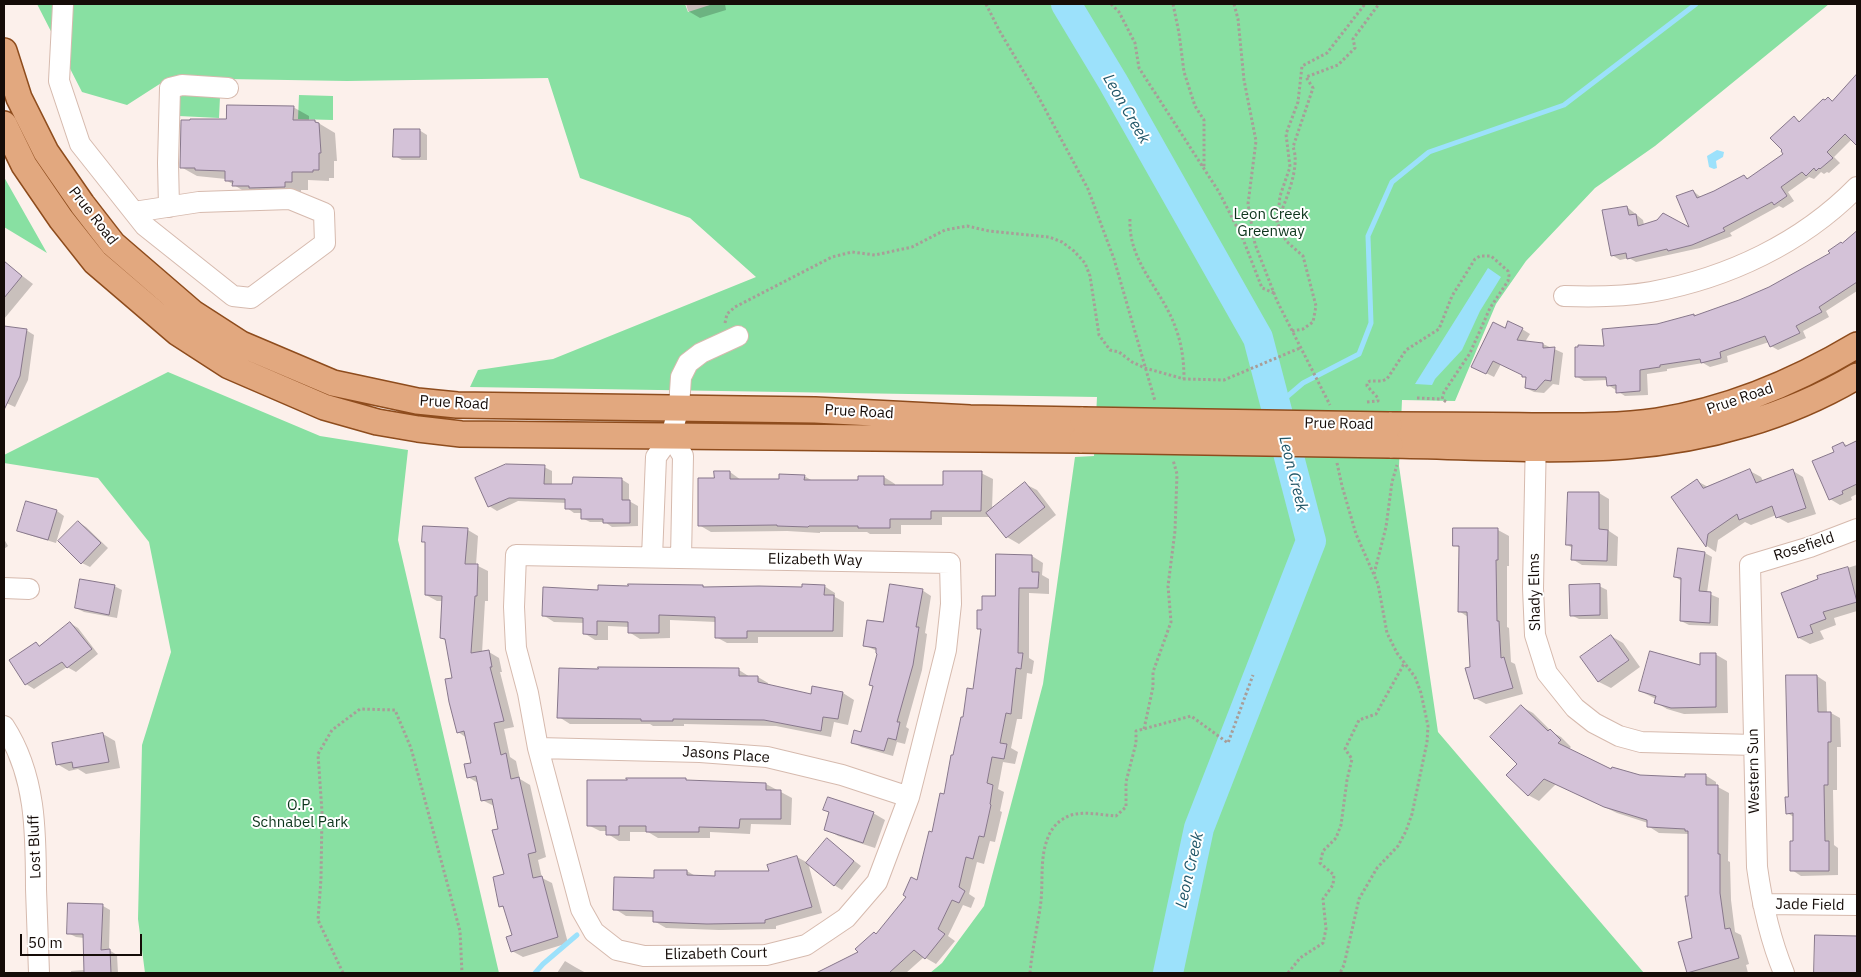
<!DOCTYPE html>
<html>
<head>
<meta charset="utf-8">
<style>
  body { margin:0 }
  #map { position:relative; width:1861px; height:977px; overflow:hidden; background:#fcf0eb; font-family:"IBM Plex Sans",sans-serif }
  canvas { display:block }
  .frame { position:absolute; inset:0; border:5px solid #150c08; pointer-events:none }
  .scale { position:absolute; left:20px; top:934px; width:122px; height:22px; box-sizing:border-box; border:2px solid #150c08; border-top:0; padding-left:6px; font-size:15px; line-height:18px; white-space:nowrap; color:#150c08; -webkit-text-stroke:4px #fff; paint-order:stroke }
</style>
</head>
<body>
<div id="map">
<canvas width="1861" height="977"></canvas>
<div class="frame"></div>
<div class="scale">50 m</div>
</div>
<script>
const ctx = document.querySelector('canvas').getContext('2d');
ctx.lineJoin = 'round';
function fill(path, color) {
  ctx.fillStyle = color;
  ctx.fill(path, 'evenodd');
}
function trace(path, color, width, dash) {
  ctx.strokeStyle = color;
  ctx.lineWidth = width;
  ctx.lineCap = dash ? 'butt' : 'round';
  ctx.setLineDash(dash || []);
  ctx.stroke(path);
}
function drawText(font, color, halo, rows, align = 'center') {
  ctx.font = font + ' "IBM Plex Sans",sans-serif';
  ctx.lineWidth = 4;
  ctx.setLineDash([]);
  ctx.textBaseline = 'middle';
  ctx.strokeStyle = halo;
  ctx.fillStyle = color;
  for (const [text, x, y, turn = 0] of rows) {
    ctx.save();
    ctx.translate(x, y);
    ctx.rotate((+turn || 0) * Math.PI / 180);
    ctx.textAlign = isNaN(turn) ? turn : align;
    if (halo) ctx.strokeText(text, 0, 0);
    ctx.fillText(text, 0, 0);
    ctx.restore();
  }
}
fill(new Path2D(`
  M37 4H685L688 12 713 4H1829L1655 146 1595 188 1526 261 1496 304 1455 401 1402 400 1399 466 1438 732 1644 973H930L942 963 984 906 1043 684 1075 457 1094 456 1097 397 470 387 478 370 553 359 756 277 690 218 580 178 548 78 347 81 169 78 127 105 82 92Z
  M180 95 220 97 219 118 179 116Z
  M299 95 333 96V120L298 119Z
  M4 177 47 253 4 227Z
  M168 372 320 436 408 450 398 540 499 973H145L138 919 142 745 171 652 149 542 98 478 4 463V455Z`), '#88e0a2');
fill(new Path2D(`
  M1717 150 1724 152 1723 157 1716 161 1717 168 1714 169 1709 167 1707 156Z
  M1488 268 1501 277 1480 311 1462 350 1435 379 1432 385 1415 384Z`), '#9ce1fb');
fill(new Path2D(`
  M686 4H725L726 10 700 18 688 11Z
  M1857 76V142L1852 139 1834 157 1840 163 1829 173 1827 172 1824 174 1821 172 1814 179 1809 177 1788 192 1794 201 1783 208 1779 206 1730 233 1732 236 1700 248 1636 262 1629 258 1620 260 1612 255 1627 207 1643 220 1644 225 1691 230 1693 191 1702 198 1744 176 1749 179 1785 154 1794 118 1801 122 1829 99 1833 101Z
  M293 107 309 116V121H315L335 133 337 161H334V178H329V181L308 180V190H301V196L250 195 226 180V179L197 176 181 167 228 120Z
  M419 130 427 135V160H402L395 156Z
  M1857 233V291L1826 311 1829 317 1803 331 1806 338 1778 350 1771 346 1769 342 1727 356 1728 362 1710 367 1703 363 1667 369V371L1647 374 1648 395 1625 396 1608 385V380L1584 381 1576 376 1605 347 1657 326 1694 315 1696 317 1740 301 1769 288 1832 254Z
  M4 262 33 284 4 319Z
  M4 327 26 330 34 335 28 380 15 407 4 402Z
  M1522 329 1530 334 1525 342 1543 344 1563 353 1559 385 1553 384 1544 393 1534 392 1526 388 1528 379 1523 375 1501 364 1494 377 1480 370 1506 330Z
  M1857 442V494L1851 497 1852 500 1840 505 1830 499 1836 453 1843 443 1848 446Z
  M544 467 552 471V485L574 486 621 479 629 484V501L638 506V526L612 527 605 522H590L582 518V513H574L567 508V503L518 501 497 511 489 506Z
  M1750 471 1761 477 1763 481 1793 471 1803 477 1816 514 1788 523 1777 517 1776 515 1751 525 1745 522 1718 540 1716 552 1707 546 1673 498 1697 481 1708 487Z
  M730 472 741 480H780L804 476 813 481H859L884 477 895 484V486H944L981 473 993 479 992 509 1025 484 1037 490 1056 515 1019 544 1007 537 991 517H942V525H901V534H870L867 532H820V533L787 531 711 532 699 525 715 479Z
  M1599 493 1609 499V531L1618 537 1617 566 1582 565 1572 559 1573 548 1567 545Z
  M57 511 64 516 56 543 26 534 19 530Z
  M78 522 86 527 108 548 90 567 82 563Z
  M468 530 478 536 476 565 488 571V601H485L482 653 489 652 499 658 502 672H500L514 727 504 729 510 757 516 761 520 779 530 785 546 857 538 860 542 878 552 883 568 943 523 957 512 951 514 936 505 908 500 906 506 875 500 829 494 806 482 800 478 783 468 777 472 764 467 738 458 732 453 679 447 641 441 638 443 601H437L426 595V543L423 541Z
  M1498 530 1509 536V566H1507V627L1509 628 1511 662 1515 664 1523 694 1486 704 1475 698 1471 668 1468 617 1459 611 1461 548 1454 545Z
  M4 539 8 546 4 549Z
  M1705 553 1712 557 1707 593 1719 598 1718 626 1689 625 1681 621 1682 581 1675 577Z
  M1032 556 1043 563 1042 575 1049 579V594L1029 593V658L1034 661 1032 674 1027 673 1022 719H1017L1011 748 1018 752 1015 764 1003 762 998 789 1004 792 1000 811 1002 812 995 842 990 841 984 864 977 862 969 894 975 898 971 908 963 905 948 936 955 941 936 964 924 957 906 973H830L828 969 860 953 877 935 918 882 945 795 964 719 974 690 982 630 978 628 983 612Z
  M1857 565V611L1834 618 1836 625 1820 631 1824 639 1810 644 1799 638 1782 593 1820 579 1819 577Z
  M114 586 122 590 117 618 84 612 76 608Z
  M703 586 706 588 804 589 824 586 835 593V597L844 602 843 637H758V643H727L716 637V622L670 620V638L640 639 629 632V627L608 626V640H595L584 633 585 623 554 622 543 615 599 591Z
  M1599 586 1607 590 1608 619H1579L1571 615Z
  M922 590 931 596 925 633 927 634 922 670 906 727 909 729 905 744 897 742 893 756 861 747 852 742 862 734 874 687 870 684 879 654 877 651 864 645 884 624Z
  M70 623 78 628 98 654 76 672 67 667 34 689 26 684 10 661 36 644 40 646Z
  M1611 636 1623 643 1640 667 1611 688 1599 682 1581 657Z
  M1715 654 1727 661 1728 713 1684 714 1667 709 1655 702 1656 699 1640 691 1701 667Z
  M739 670 750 677H758L768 683V686L812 695 843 693 854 700 848 725 834 722 831 737 776 726 684 724V726H653L650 724H570L559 717Z
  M1817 676 1826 682 1827 713H1831L1840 718 1841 747H1837V790H1833L1834 845 1838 848V875L1801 876 1792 870 1794 842V817L1787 813Z
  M1522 707 1533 713 1552 732 1561 737 1571 747 1568 750 1612 770 1640 777 1686 778 1705 775 1716 782V786L1729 793 1728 861 1730 862 1731 900 1735 932 1741 935 1749 964 1746 965 1748 973 1688 972 1693 939 1690 897 1689 834 1659 833 1648 826V823L1617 813 1556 784 1539 801 1528 795 1519 763Z
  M103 734 115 741 120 768 86 774 78 769 69 771 57 764Z
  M689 782 766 784 792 798 791 825 751 824 750 834 710 832V838H658L648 832H630V841H619L608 834 607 831H600L588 825Z
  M830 812 873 813 885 820 875 848 838 836 826 829Z
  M827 840 861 866 842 890 834 885Z
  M797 857 808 863 822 913 776 926V929L719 930 666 928 654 921V917L626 916 615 909 655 879 687 871 697 877H716L771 872Z
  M103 906 110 910 109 950 117 955 118 973H71V971L85 970 84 938 76 937 68 933Z
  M1816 936 1857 937V973H1815Z
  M565 961 575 967 586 973H557Z`), '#0003');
trace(new Path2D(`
  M1276 406 1303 383 1359 354 1371 323 1368 236 1392 182 1429 152 1564 105 1696 4
  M535 973 543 964 577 935`), '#9ce1fb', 5);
trace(new Path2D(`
  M1066 4 1113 82 1258 338 1311 541 1199 828 1168 973`), '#9ce1fb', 30);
const building = new Path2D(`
  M1857 74V146L1845 134 1827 152 1833 158 1820 169 1819 168 1816 171 1814 168 1806 176 1802 172 1781 187 1787 196 1774 205 1772 202 1723 228 1725 231 1692 245 1668 251 1667 249 1627 259 1626 253 1611 256 1602 210 1627 206 1629 215 1636 214 1638 226 1657 220 1663 213 1689 227 1676 196 1693 190 1697 198 1714 191 1744 175 1747 179 1783 154 1781 151 1782 150 1770 138 1794 116 1799 122 1823 99 1825 100 1828 97 1832 101Z
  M227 105 294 106 293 120H315V122L319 123 321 153H319V170H313V172H292V182H285V187L249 188V186H232L233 181H225V171L195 170V168H180L181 120H190V119H226Z
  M394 129H420V157H393Z
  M1857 231V282L1819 307 1822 312 1796 326 1800 333 1770 347 1765 336 1720 352 1721 358 1701 363 1700 359 1660 365V367L1640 370V391L1616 393V385L1607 386 1606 377H1575V347H1578V345L1604 346 1602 329 1657 324 1694 314V316L1739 300 1769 287 1830 253 1828 251 1841 242 1842 243Z
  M4 261 22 276 4 298Z
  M1508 321 1523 328 1517 340 1543 343V348L1555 347 1551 381 1545 380 1536 390 1525 388 1526 377H1522V375L1493 361 1486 374 1471 367 1493 322 1505 328Z
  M4 326 27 329 20 376 4 410Z
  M1857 441V484L1842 491 1843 494 1829 500 1812 461 1834 452 1832 447 1843 442 1845 446Z
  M506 464 545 465 544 484H572L573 477 622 478V500H630V523H603V519H581V509H565V499L509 498 488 507 475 478Z
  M1750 469 1756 483 1793 469 1806 508 1776 518 1772 506 1739 520 1737 514 1708 534 1706 547 1671 497 1697 479 1703 488Z
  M714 471H730V479H779V474L805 475 804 480H858V476H884V485H943V471H982L981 511H931V519H890V528H858V526H809L808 527 777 526V525L698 526V478H714Z
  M1025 482 1045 507 1006 538 986 513Z
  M1568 492H1599V529L1608 530 1607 561 1571 560 1572 545H1566Z
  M26 501 57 510 48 540 17 531Z
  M78 521 101 543 81 564 58 541Z
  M423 526 468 528 465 564H478L477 596H475L471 653 489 650 492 667H490L504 721 494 723 501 755 506 753 511 779 519 777 536 852 528 854 533 878 542 876 558 937 511 952 506 937 512 935 503 906 499 907 493 877 504 874 492 830 498 829 492 799 481 801 476 776 467 778 464 764 471 763 464 731 457 733 449 702 445 679 452 678 445 639 440 638 442 596 425 595V542H422Z
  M1453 528H1498V560H1496L1497 621H1499L1501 658 1504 657 1513 688 1474 699 1465 668 1470 667 1467 612H1458L1459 546H1453Z
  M1678 548 1705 552 1699 591 1711 592 1710 623 1680 621 1681 578 1674 577Z
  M996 554 1032 555V572H1039L1038 588H1019L1018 653H1023L1021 669 1016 668 1011 714 1006 713 1000 743 1007 744 1004 759 992 757 987 783 993 785 990 804 991 805 984 837 979 836 973 859 966 857 959 887 965 891 959 903 952 900 938 929 945 934 925 959 914 950 889 973H816L858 952 855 949 874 932 876 934 906 897 903 895 911 877 917 880 929 831 932 832 940 793 944 794 951 755H953L961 717H963L967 688 973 689 981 629H977V610H982V596H995Z
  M1848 567 1857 602 1823 612 1826 619 1810 625 1813 633 1798 638 1781 593 1818 579 1817 576Z
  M80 579 115 585 109 615 75 608Z
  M628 584 703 585V587L759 586 802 587V584L825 585 824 595H834L833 631H747V638H715V617L659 615V633H628V622L597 621V635L583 634V618L542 616 543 587 598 590V585L628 586Z
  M890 584 923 589 916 627H919L913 665 897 722H900L896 740 888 738 884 751 851 743 854 730 861 732 873 686 869 685 877 654 876 653V648L863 646 867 620 883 622Z
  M1600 584V615L1570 616 1569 585Z
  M70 622 92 649 67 668 62 662 25 685 9 660 36 642 39 646Z
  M1611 635 1629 660 1598 682 1580 657Z
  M1650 651 1700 665V653H1716V707L1671 708 1654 703 1656 696 1639 691Z
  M598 667 739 668V676H758V682L811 694 812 686 843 692 838 719 823 717 821 731 764 720 673 719V721H641V719L557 718 559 668 598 669Z
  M1786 675H1817L1818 712H1831V742H1828V785H1824L1825 841H1829V871H1790V841H1793V813L1786 814 1785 797H1788Z
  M1521 705 1548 731 1550 729 1561 740 1558 743 1611 769 1612 767 1640 775 1685 777V774H1706V785H1718V854H1720V893L1725 929 1730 928 1739 958 1687 973 1678 942 1692 938 1685 896H1688V831H1685V829L1647 827V820L1604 807 1544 779 1528 796 1506 775 1517 764 1490 737Z
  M103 733 109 762 73 768 72 762 56 765 52 743Z
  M626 778H686V780L766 783V790H781V819H740L739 828 699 827V832H646V826H619V835H606V826H587V780H627Z
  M828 797 874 812 863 843 824 830 829 812 823 810Z
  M827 838 854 861 834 886 806 863Z
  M797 856 812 907 765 920V923L707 924 653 922V911L613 910 614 877 654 878V870H687V875L715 876V871H769L767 865Z
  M68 903 103 904 101 950 110 949 111 973H84L83 934H67Z
  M1815 935 1857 936V973H1814Z`);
fill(building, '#d4c2d8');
trace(building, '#87778b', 1);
const minor = new Path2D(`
  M63 4 59 81 80 144 145 226 233 296 251 298 325 243 324 213 290 199 199 202 134 212
  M169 207 168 163 170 88 182 85 228 88
  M1564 296C1593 297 1622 297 1651 292 1728 278 1802 243 1857 187
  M1536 435 1533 588 1535 635 1547 673 1575 708 1594 723 1619 736 1641 742 1754 745
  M671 436 683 456 681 558
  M516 555 950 563 951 604 946 650 909 797 877 882 846 918 806 945 766 955 644 956 617 950 594 932 581 909 538 748 528 693 516 648 514 607Z
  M652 557 656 457 671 436 679 407 681 377 688 363 701 353 738 336
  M4 588 29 589
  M4 726C36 775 36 832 36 889 37 917 38 945 39 973
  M538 748 700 752 767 757 842 775 909 797
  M1763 904 1857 905
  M1784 973C1770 939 1762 903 1757 867L1750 565 1810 547 1857 529`);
const major = new Path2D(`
  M4 51 19 98 46 152 82 204 113 244 193 313 241 344 333 383 417 401 457 405 815 410 970 418 1083 420
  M4 124 24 165 61 219 95 262 178 333 229 366 324 407 377 422 418 429 461 434 1082 440
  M1389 425C1437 425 1484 425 1532 426 1574 426 1616 427 1657 421 1729 410 1795 382 1857 345
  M1390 445C1468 446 1548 452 1626 446 1706 440 1788 417 1857 376`);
trace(minor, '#d6baae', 22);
trace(major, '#8e4c1d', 28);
trace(new Path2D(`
  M986 4 999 30 1038 96 1088 189 1114 259 1155 401
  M1111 4 1119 12 1135 43 1139 68 1219 192 1243 239 1262 288 1274 293
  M1173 4 1179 33 1184 72 1195 106 1204 120V168
  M1234 4 1238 19 1244 80 1256 141 1248 204 1255 244 1277 301 1330 405
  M1278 215 1280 196 1290 167 1286 134 1298 102 1302 66 1327 53 1365 4
  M1130 219C1128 263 1163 290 1176 329 1182 345 1184 362 1184 379
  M725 323 727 314 735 307 832 257 852 252 875 255 912 247 945 230 967 226 989 231 1049 237 1062 242 1074 251 1085 263 1090 276 1099 335 1110 350 1119 352 1132 362 1145 368 1184 379 1224 380 1300 348
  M1292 331 1303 329 1313 322 1316 306 1303 256 1286 241 1277 222C1285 202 1301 167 1293 147L1313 88 1306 77 1338 65 1355 48 1353 39 1379 4
  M1417 398 1442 399
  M1367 402 1378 401V398L1367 386V383L1370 381H1382L1387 379 1406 350 1439 329 1452 296 1475 259 1480 256H1491L1508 271 1509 275 1508 281 1490 308 1470 353 1444 392 1442 399 1448 403
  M1337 463 1342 486 1356 534 1378 584 1387 633 1397 653 1415 677 1421 693 1428 726 1427 742 1412 814 1406 831 1398 846 1377 868 1359 899 1344 965 1340 973
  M1374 574 1386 527 1392 482 1397 465
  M1144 729 1153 687V672L1171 622 1168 586 1175 531 1177 474 1173 460
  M343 973 318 920 321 879 322 812 318 754 332 730 360 709 395 710 411 748 460 931 462 973
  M1030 973C1032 949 1038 925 1041 901 1043 881 1040 859 1047 840 1050 831 1055 824 1063 819 1077 809 1100 815 1116 816L1126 807V782L1136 743V731L1191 716 1228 743 1253 675
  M1288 973 1300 958 1323 943 1326 929 1323 899 1333 885 1334 875 1320 863 1323 851 1336 838 1341 825 1347 780 1352 759 1345 749 1359 720 1376 714 1405 662`), '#a89d98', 3, [2.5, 2.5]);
trace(minor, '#fff', 20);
trace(major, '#e2a87f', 25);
const majorBridge = new Path2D(`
  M1083 420 1389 425
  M1082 440 1390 445`);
trace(majorBridge, '#8e4c1d', 28, []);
trace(majorBridge, '#e2a87f', 25);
drawText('15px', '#0d351c', '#fff', [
  ["Leon Creek",1271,215],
  ["Greenway",1271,232],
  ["O.P.",300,806],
  ["Schnabel Park",300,823]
]);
drawText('15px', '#150c08', '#fff', [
  ["Prue Road",93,216,52],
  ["Prue Road",1740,399,-19],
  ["Prue Road",454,403,3],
  ["Prue Road",859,412,3],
  ["Prue Road",1339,424,1],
  ["Rosefield",1804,547,-18],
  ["Elizabeth Way",815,560,1],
  ["Shady Elms",1535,592,-91],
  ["Jasons Place",726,755,4],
  ["Western Sun",1754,771,-91],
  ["Lost Bluff",35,847,-92],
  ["Jade Field",1810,905,1],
  ["Elizabeth Court",716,954,-1]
]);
drawText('italic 16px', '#215769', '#fff', [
  ["Leon Creek",1126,109,60],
  ["Leon Creek",1293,474,76],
  ["Leon Creek",1190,870,-77]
]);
</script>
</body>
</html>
